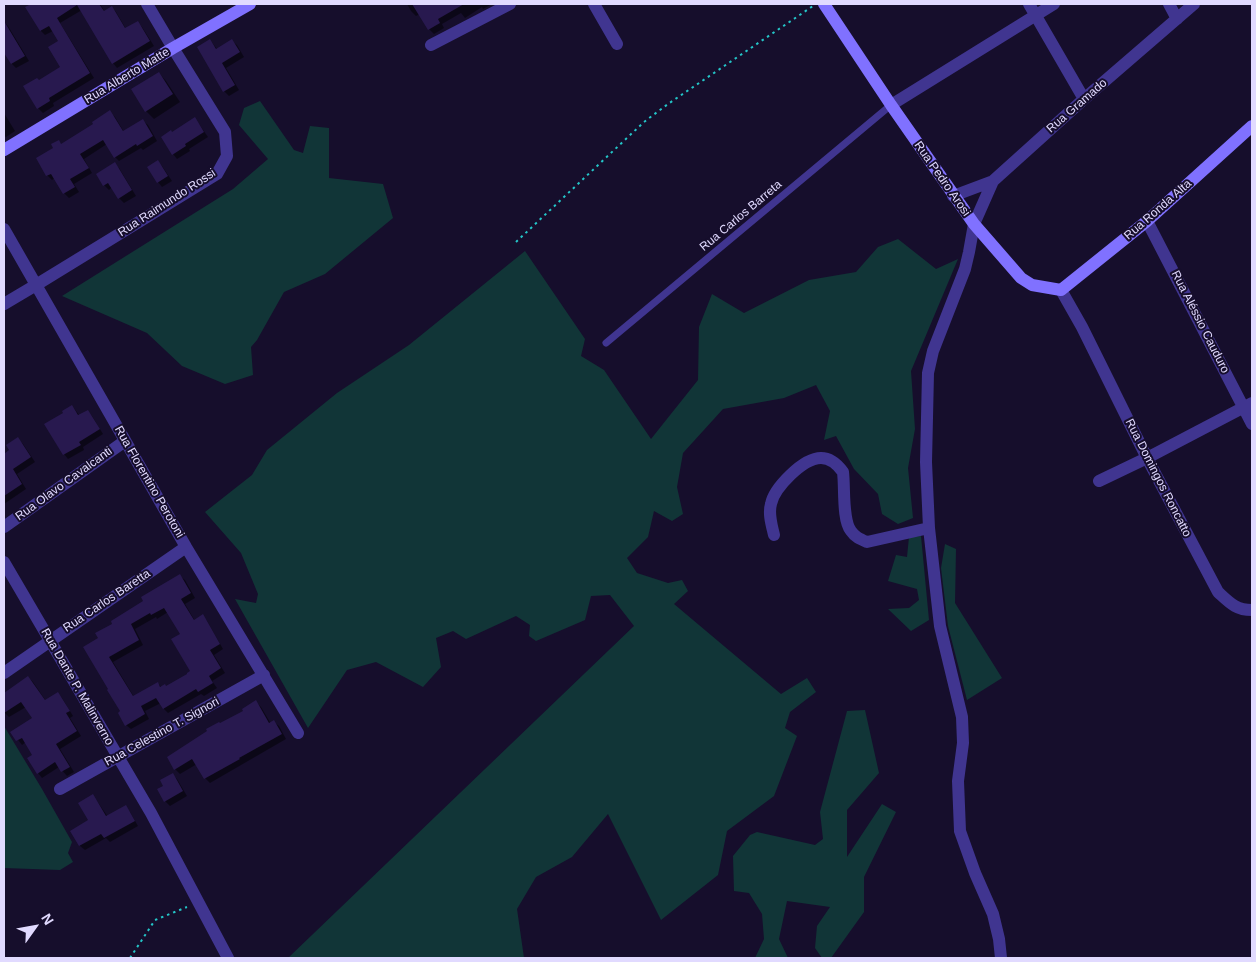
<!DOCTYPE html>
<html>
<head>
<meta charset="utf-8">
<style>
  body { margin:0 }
  #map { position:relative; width:1256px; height:962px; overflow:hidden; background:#160e2c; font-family:Arial,sans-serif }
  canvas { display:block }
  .frame { position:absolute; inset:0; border:5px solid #e1daff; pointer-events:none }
  .north { position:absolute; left:10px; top:902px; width:50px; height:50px; -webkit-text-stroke:4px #160e2c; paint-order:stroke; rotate:58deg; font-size:14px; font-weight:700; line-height:20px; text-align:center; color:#e1daff }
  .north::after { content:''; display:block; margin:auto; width:18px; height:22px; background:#e1daff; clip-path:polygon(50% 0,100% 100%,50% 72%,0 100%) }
</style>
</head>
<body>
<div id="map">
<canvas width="1256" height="962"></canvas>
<div class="frame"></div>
<div class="north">N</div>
</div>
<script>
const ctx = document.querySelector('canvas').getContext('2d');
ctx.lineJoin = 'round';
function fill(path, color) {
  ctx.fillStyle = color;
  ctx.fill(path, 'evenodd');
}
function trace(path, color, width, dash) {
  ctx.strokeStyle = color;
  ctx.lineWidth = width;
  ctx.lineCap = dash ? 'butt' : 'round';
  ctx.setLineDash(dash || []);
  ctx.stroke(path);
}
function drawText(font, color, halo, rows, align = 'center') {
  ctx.font = font + ' Arial,sans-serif';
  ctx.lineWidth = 4;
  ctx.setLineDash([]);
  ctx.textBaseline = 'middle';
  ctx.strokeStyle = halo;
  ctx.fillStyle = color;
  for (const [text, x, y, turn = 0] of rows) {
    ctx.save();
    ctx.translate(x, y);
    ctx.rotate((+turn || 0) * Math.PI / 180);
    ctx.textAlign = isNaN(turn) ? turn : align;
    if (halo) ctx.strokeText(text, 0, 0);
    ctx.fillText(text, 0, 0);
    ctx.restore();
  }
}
fill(new Path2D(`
  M260 101 294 150 303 153 310 126 329 128V178L383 184 393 218 325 274 284 292 257 340 251 347 253 375 225 384 182 366 147 333 62 296 233 189 268 159 239 125 244 108Z
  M898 239 936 269 958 259 911 371 915 429 908 468 913 518 898 524 882 514 878 494 854 469 836 436 824 440 830 411 816 385 784 398 723 409 683 453 677 487 683 514 672 521 654 511 648 537 627 558 637 573 668 583 682 580 688 591 674 604 781 694 807 678 816 692 790 712 785 728 797 736 774 796 727 831 718 875 661 920 608 814 572 857 536 877 517 909 524 958H288L634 626 610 595 591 596 585 620 536 641 529 636 530 625 516 616 466 639 453 631 436 638 441 667 423 687 376 662 347 670 308 728 235 599 256 603 258 594 241 553 205 512 252 475 267 450 337 393 409 345 525 251 585 339 581 356 604 370 651 439 698 380 699 327 712 294 744 313 809 280 856 272 878 247Z
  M921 536 929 620 911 631 888 609 909 608 919 600 917 589 888 581 896 555 907 557 909 537Z
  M945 544 956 549 955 603 1002 678 967 700 948 626 941 568Z
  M865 710 879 773 847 810V857L882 804 896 812 864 877V912L831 958H822L815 948 817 926 830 907 787 901 779 939 788 958H755L764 939 762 914 749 893 734 891 733 856 750 835 757 832 815 845 823 839 820 812 847 711Z
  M4 726 42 789 72 842 68 853 73 862 60 870 4 868Z`), '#113537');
fill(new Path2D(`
  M33 4H100L105 12 112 7 116 12 126 29 137 22 142 27 154 46 117 68 113 63 82 10 60 23 94 78 53 103 54 106 43 113 38 108 39 82 62 68 59 41 53 31 45 35 41 31 27 7Z
  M407 4H492L483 9 482 7 465 18 461 13 442 24 444 28 434 34 429 29 420 14 416 16 411 11Z
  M4 22 8 26 29 61 16 68 12 64 4 50Z
  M210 40 217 49 232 41 237 45 244 57 226 68 239 90 229 96 224 91Z
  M159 73 166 81 180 102 154 119 146 111 133 90Z
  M110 112 115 117 124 132 143 121 148 125 157 141 143 150 141 148 119 161 115 157 107 144 84 159 92 173 74 184 79 192 69 198 64 193 55 178 52 180 47 175 62 145 95 124Z
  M4 113 15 131 6 137 4 136Z
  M195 119 199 124 208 137 189 149 190 151 177 159 173 154 172 133Z
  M158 162 162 166 172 181 162 187 158 182Z
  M114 164 119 168 136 196 124 203 119 198 112 187 109 190 104 185Z
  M72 406 80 416 87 411 92 416 103 434 83 447 84 450 68 459 64 454 65 413Z
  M18 439 23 444 35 462 17 474 26 489 4 504V455L11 451Z
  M180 576 185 580 195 598 185 604 195 621 203 616 207 621 223 649 214 655 225 673 212 681 217 688 204 696 201 694 168 713 164 709 161 703 145 711 149 719 131 729 126 725 100 639 114 624ZM168 612 181 634 192 672 167 687H161L158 683 134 697 113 662 143 645 135 629 156 617 157 619Z
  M28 677 33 682 46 701 57 693 62 698 73 716 70 718 81 736 60 749 74 772 67 776 59 767 42 778 38 773 34 755 26 742 22 745 12 732 33 718 26 707 9 717 4 712V695Z
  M256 702 261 707 271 724 274 722 279 726 286 739 210 783 205 778 197 764 180 774 175 769 168 757 220 725 245 711Z
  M173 775 177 779 187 796 170 806 165 801V787Z
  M92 796 97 801 108 817 125 807 130 812 138 826 110 842 106 838 85 850 80 846 72 831 90 821Z`), '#0007');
fill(new Path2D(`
  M31 4H99L104 11 112 6 125 28 138 21 150 41 112 64 77 5 57 18 90 73 49 98 50 101 37 109 23 86 37 78 39 80 60 67 48 47 58 41 49 26 40 31 25 7Z
  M412 4H464L438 19 440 23 428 30Z
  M4 21 25 56 11 64 4 53Z
  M210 39 216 49 232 39 240 52 222 63 235 85 223 92 197 47Z
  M159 72 173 94 145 112 131 89Z
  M110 110 123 131 143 119 153 136 137 146 136 144 114 158 103 140 80 154 89 168 70 179 75 187 63 194 51 174 46 176 36 158 53 148 51 144 59 140 61 144 93 124 92 122Z
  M195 117 204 132 185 144 186 146 172 155 161 137 171 130 172 132Z
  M158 160 168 176 157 183 147 167Z
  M115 162 132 190 118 199 108 183 103 186 96 174Z
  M72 405 78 415 88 410 100 429 79 442 81 445 63 455 44 424 63 413 62 411Z
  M18 437 31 457 13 469 22 484 4 496V454L9 450 6 445Z
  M180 574 191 593 181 599 194 620 203 614 211 628 220 644 210 650 221 668 209 676 213 683 198 692 196 689 163 709 156 698 141 706 145 714 125 726 118 713 120 711 107 690 108 689 83 647 98 638 95 633 112 624 111 621 143 601 141 597ZM164 608 180 634 171 639 190 671 187 673V674L166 686 165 684 160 687 158 682 133 696 109 657 139 640 131 624 150 613 151 615Z
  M28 676 45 700 58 692 70 711 66 713 77 731 56 744 70 767 61 772 55 762 37 774 27 758 32 755 22 738 16 741 10 732 32 718 21 702 4 713V693Z
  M256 700 269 723 274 720 282 734 264 744 239 758 240 759 204 779 192 759 174 770 167 757 207 731 206 729 219 722 220 723 243 711 242 709Z
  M173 773 183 791 164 802 157 789 163 786 160 780Z
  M93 794 106 816 126 805 135 821 104 838 101 834 79 846 70 831 88 820 78 803Z`), '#28194f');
trace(new Path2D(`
  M516 242 644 122 668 104 813 6
  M130 958 155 920 187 907`), '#24c5c8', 2, [2.5, 4]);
trace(new Path2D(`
  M606 343 891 105`), '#403590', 7);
trace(new Path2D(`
  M594 4 617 44
  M1029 4 1084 99
  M1169 4 1177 19
  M431 45 510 4
  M891 105 1054 4
  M993 181 974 224 969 252 965 269 933 351 928 373 926 462 929 528 940 626 962 717 963 743 958 781 960 831 975 873 993 914 999 939 1001 958
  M953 196 993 181 1084 99 1194 4
  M1147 221 1252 424
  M4 229 186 547 298 733
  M1061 290 1082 327 1147 458 1218 592C1230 603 1236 610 1252 610
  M4 304 36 285 217 174 227 156 225 132 173 48 147 4
  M1099 481 1147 458 1252 403
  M4 527 125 441
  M774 535C772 526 768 514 771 504 774 488 803 458 821 458 830 458 838 465 843 472 845 487 842 520 851 531 855 537 860 539 867 542L929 528
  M4 562 151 813 228 958
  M4 673 186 547
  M60 789 264 675`), '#403590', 12);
trace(new Path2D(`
  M824 4 891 105 974 224 1021 278 1032 285 1061 290 1147 221 1252 126
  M4 150 173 48 250 4`), '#8071ff', 12);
drawText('12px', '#e1daff', '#160e2c', [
  ["Rua Alberto Matte",127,76,-31],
  ["Rua Gramado",1077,106,-41],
  ["Rua Pedro Arosi",942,179,55],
  ["Rua Raimundo Rossi",167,203,-33],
  ["Rua Ronda Alta",1158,210,-41],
  ["Rua Carlos Barreta",741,216,-40],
  ["Rua Aléssio Cauduro",1200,322,63],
  ["Rua Domingos Roncatto",1158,478,63],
  ["Rua Florentino Perotoni",149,482,60],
  ["Rua Olavo Cavalcanti",64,484,-36],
  ["Rua Carlos Baretta",107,601,-34],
  ["Rua Dante P. Malinverno",77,687,60],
  ["Rua Celestino T. Signori",162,732,-29]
]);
</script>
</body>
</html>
